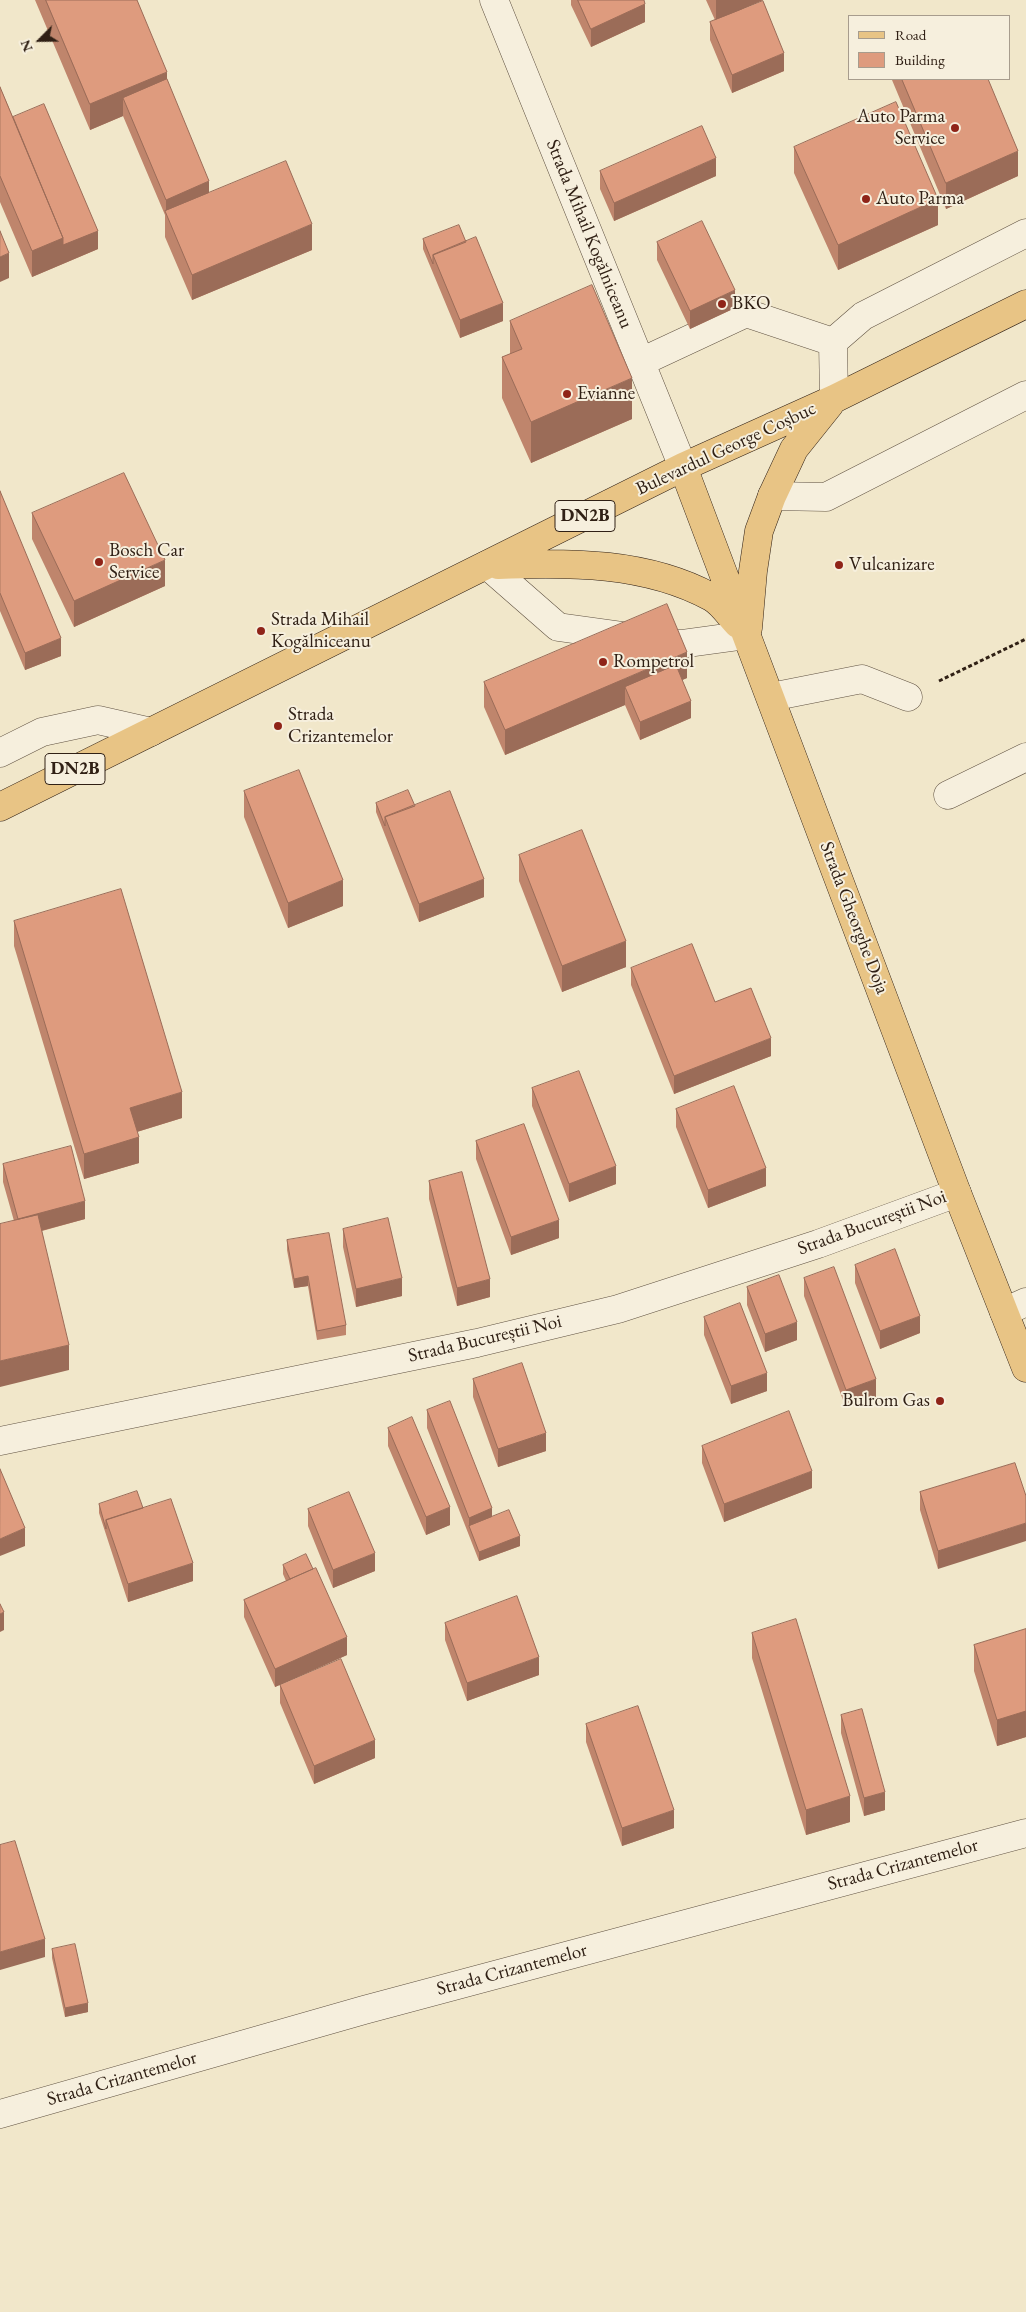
<!DOCTYPE html>
<html>
<head>
<meta charset="utf-8">
<style>
  body { margin:0 }
  #map { position:relative; width:1026px; height:2312px; overflow:hidden; background:#f1e7ca; font-family:"EB Garamond",serif }
  canvas { display:block }
  .legend { position:absolute; left:848px; top:15px; width:162px; height:65px; box-sizing:border-box; background:#f6efdd; border:1px solid #a79c8d; margin:0; padding:6px 9px; list-style:none; font-size:15px; color:#302015 }
  .legend li { display:flex; align-items:center; gap:10px; height:25px }
  .legend b { width:25px; border:1px solid #a79c8d }
  .north { position:absolute; left:15px; top:15px; width:50px; height:50px; -webkit-text-stroke:4px #f6efdd; paint-order:stroke; rotate:247deg; font-size:14px; font-weight:700; line-height:20px; text-align:center; color:#302015 }
  .north::after { content:''; display:block; margin:auto; width:18px; height:22px; background:#302015; clip-path:polygon(50% 0,100% 100%,50% 72%,0 100%) }
</style>
</head>
<body>
<div id="map">
<canvas width="1026" height="2312"></canvas>
<ul class="legend">
<li><b style="height:6px;background:#e8c485"></b>Road</li>
<li><b style="height:14px;background:#de9b7e"></b>Building</li>
</ul>
<div class="north">N</div>
</div>
<script>
const ctx = document.querySelector('canvas').getContext('2d');
ctx.lineJoin = 'round';
function trace(path, color, width, dash) {
  ctx.strokeStyle = color;
  ctx.lineWidth = width;
  ctx.lineCap = dash ? 'butt' : 'round';
  ctx.setLineDash(dash || []);
  ctx.stroke(path);
}
function fill(path, color) {
  ctx.fillStyle = color;
  ctx.fill(path, 'evenodd');
}
function drawText(font, color, halo, rows, align = 'center') {
  ctx.font = font + ' "EB Garamond",serif';
  ctx.lineWidth = 4;
  ctx.setLineDash([]);
  ctx.textBaseline = 'middle';
  ctx.strokeStyle = halo;
  ctx.fillStyle = color;
  for (const [text, x, y, turn = 0] of rows) {
    ctx.save();
    ctx.translate(x, y);
    ctx.rotate((+turn || 0) * Math.PI / 180);
    ctx.textAlign = isNaN(turn) ? turn : align;
    if (halo) ctx.strokeText(text, 0, 0);
    ctx.fillText(text, 0, 0);
    ctx.restore();
  }
}
const minor = new Path2D(`
  M494 0 683 467
  M641 362 746 313 833 342
  M834 399 833 342 863 316 1026 233
  M772 496 826 497 1026 395
  M487 565 558 627 681 644 747 635
  M771 697 862 679 908 697
  M0 753 42 732 98 720 151 732
  M948 795 1026 757
  M1004 1312 1026 1302
  M0 1441 477 1343 618 1309 818 1244 957 1193
  M0 2114 364 2010 1026 1833`);
const major = new Path2D(`
  M683 467 957 1193 1026 1368
  M498 565C569 562 647 562 711 597 721 602 730 616 738 624
  M748 628 753 571 759 531 772 496 794 449 830 404
  M0 807 683 467 834 399 1026 304`);
trace(minor, '#605242', 29);
trace(major, '#302015', 29);
trace(new Path2D(`
  M939 681 1026 639`), '#302015', 3, [4, 2.5]);
trace(minor, '#f6efdd', 28);
trace(major, '#e8c485', 28);
fill(new Path2D(`
  M35 0H137L209 193 312 250 192 300 165 237V215L123 116 90 130Z
  M571 0H644L645 22 591 47 571 5Z
  M706 0H763L742 9 784 71 732 93 710 40V22L715 20Z
  M892 79H988L1018 176 946 209 892 80Z
  M0 87 13 117 98 249 32 277 0 202Z
  M794 147 938 225 838 270 794 173Z
  M600 171 716 176 614 221 600 189Z
  M423 239 466 242 503 321 460 338 423 249Z
  M657 242 735 308 690 329 657 260Z
  M510 321 632 419 531 463 502 398V357L510 354Z
  M0 491 61 656 25 670 0 611Z
  M32 513 165 586 74 627 32 539Z
  M687 678 682 680 691 718 640 740 625 705 505 755 484 707V682Z
  M244 791 343 906 288 928 244 817Z
  M376 803 415 806 484 897 419 922 376 812Z
  M519 855 626 967 562 992 519 881Z
  M14 921 182 1118 137 1132 139 1163 84 1179 14 946Z
  M631 968 715 1002 771 1056 674 1094 631 985Z
  M532 1088 616 1184 569 1202 532 1106Z
  M676 1109 766 1186 708 1208 676 1127Z
  M476 1141 559 1238 511 1255 476 1159Z
  M3 1164 85 1219 42 1231 69 1370 14 1221 3 1182Z
  M429 1181 490 1297 457 1306 429 1199Z
  M343 1229 402 1296 356 1307 343 1247Z
  M287 1240 346 1325V1335L317 1340 308 1286 294 1288 287 1250Z
  M855 1265 920 1333 880 1349 855 1283Z
  M804 1278 876 1397 846 1408 804 1296Z
  M747 1287 797 1340 765 1352 747 1305Z
  M704 1317 767 1391 731 1404 704 1335Z
  M473 1379 546 1451 498 1467 473 1397Z
  M427 1410 492 1517 520 1546 479 1561 427 1428Z
  M388 1428 450 1525 426 1535 388 1446Z
  M702 1446 812 1488 724 1522 702 1463Z
  M1015 1463 938 1569 920 1510V1492Z
  M99 1504 143 1508 193 1581 128 1602 99 1513Z
  M308 1509 375 1571 333 1588 308 1526Z
  M283 1565 347 1655 275 1687 244 1617V1600L286 1581 283 1574Z
  M445 1623 539 1675 467 1701 445 1640Z
  M1026 1629V1737L997 1746 974 1671V1645Z
  M752 1633 850 1822 806 1835 752 1658Z
  M280 1685 375 1758 314 1784 280 1703Z
  M841 1715 885 1810 864 1816 841 1733Z
  M586 1724 674 1828 622 1846 586 1742Z
  M52 1949 88 2012 65 2017 52 1958Z`), '#bf856c');
fill(new Path2D(`
  M716 0H763L716 21Z
  M645 4V22L591 47V29Z
  M784 53V71L732 93V75Z
  M167 72V97L123 98V116L90 130V104Z
  M1018 151V176L946 209V183Z
  M716 158V176L614 221V203Z
  M209 181V199L166 214V200Z
  M938 199V225L838 270V245Z
  M312 224V250L192 300V275Z
  M98 231V249L32 277V251L63 238Z
  M9 253V278L0 282V257Z
  M735 290V308L690 329V311Z
  M503 303V321L460 338V320Z
  M632 378V419L531 463V422Z
  M165 560V586L74 627V601Z
  M61 638V656L25 670V653Z
  M687 652V678L631 702 625 687V705L505 755V730Z
  M691 701V718L640 740V722Z
  M484 879V897L419 922V904Z
  M343 880V906L288 928V903Z
  M626 941V967L562 992V966Z
  M771 1038V1056L674 1094V1076Z
  M182 1092V1118L130 1134V1108Z
  M139 1137V1163L84 1179V1154Z
  M616 1166V1184L569 1202V1184Z
  M766 1168V1186L708 1208V1190Z
  M85 1201V1219L18 1237V1219Z
  M559 1220V1238L511 1255V1237Z
  M308 1276V1286L294 1288V1279Z
  M402 1278V1296L356 1307V1289Z
  M490 1279V1297L457 1306V1288Z
  M920 1316V1333L880 1349V1331Z
  M797 1322V1340L765 1352V1334Z
  M69 1345V1370L0 1387V1361Z
  M767 1373V1391L731 1404V1386Z
  M876 1379V1397L846 1408V1390Z
  M546 1433V1451L498 1467V1449Z
  M812 1471V1488L724 1522V1504Z
  M450 1507V1525L426 1535V1517Z
  M492 1508V1526H469V1536V1518Z
  M1026 1523V1541L938 1569V1551Z
  M25 1528V1546L0 1556V1539Z
  M520 1536V1546L479 1561V1552Z
  M375 1553V1571L333 1588V1570Z
  M193 1563V1581L128 1602V1584Z
  M4 1612V1630L0 1632V1614Z
  M347 1637V1655L275 1687V1669Z
  M539 1657V1675L467 1701V1683Z
  M1026 1711V1737L997 1746V1720Z
  M375 1740V1758L314 1784V1766Z
  M885 1792V1810L864 1816V1798Z
  M850 1796V1822L806 1835V1810Z
  M674 1810V1828L622 1846V1828Z
  M45 1939V1957L0 1970V1952Z
  M88 2003V2012L65 2017V2008Z`), '#9b6c58');
const building = new Path2D(`
  M46 0H137L167 72 90 104Z
  M578 0H644L645 4 591 29Z
  M763 1 784 53 732 75 710 22Z
  M167 79 209 181 166 200 123 98Z
  M902 79H988L1018 151 946 183Z
  M0 87 63 238 32 251 0 176Z
  M896 102 938 199 838 245 794 147Z
  M44 104 98 231 63 245V238L13 117Z
  M702 126 716 158 614 203 600 171Z
  M286 161 312 224 192 275 165 211Z
  M702 221 735 290 690 311 657 242Z
  M459 225 466 242 433 255V264L423 239Z
  M0 231 9 253 0 257Z
  M476 237 503 303 460 320 433 255Z
  M592 285 632 378 531 422 502 357 522 349 510 321Z
  M124 473 165 560 74 601 32 513Z
  M0 491 61 638 25 653 0 593Z
  M667 604 687 652 505 730 484 682Z
  M676 665 691 701 640 722 625 687Z
  M299 770 343 880 288 903 244 791Z
  M408 790 415 806 385 817V826L376 803Z
  M450 791 484 879 419 904 385 817Z
  M582 830 626 941 562 966 519 855Z
  M121 889 182 1092 130 1108 139 1137 84 1154 14 921Z
  M692 944 715 1002 751 988 771 1038 674 1076 631 968Z
  M579 1071 616 1166 569 1184 532 1088Z
  M734 1086 766 1168 708 1190 676 1109Z
  M524 1124 559 1220 511 1237 476 1141Z
  M71 1146 85 1201 18 1219 3 1164Z
  M462 1172 490 1279 457 1288 429 1181Z
  M38 1215 69 1345 0 1361V1224Z
  M388 1218 402 1278 356 1289 343 1229Z
  M329 1233 346 1325 317 1331 308 1276 294 1279 287 1240Z
  M895 1249 920 1316 880 1331 855 1265Z
  M834 1267 876 1379 846 1390 804 1278Z
  M779 1275 797 1322 765 1334 747 1287Z
  M740 1303 767 1373 731 1386 704 1317Z
  M522 1363 546 1433 498 1449 473 1379Z
  M450 1401 492 1508 469 1518 427 1410Z
  M789 1411 812 1471 724 1504 702 1446Z
  M412 1417 450 1507 426 1517 388 1428Z
  M1015 1463 1026 1496V1523L938 1551 920 1492Z
  M0 1469 25 1528 0 1539Z
  M137 1491 143 1508 106 1520V1529L99 1504Z
  M349 1492 375 1553 333 1570 308 1509Z
  M171 1499 193 1563 128 1584 106 1520Z
  M509 1510 520 1536 479 1552 469 1526Z
  M306 1554 313 1569 290 1579 283 1565Z
  M316 1568 347 1637 275 1669 244 1600Z
  M517 1596 539 1657 467 1683 445 1623Z
  M0 1604 4 1612 0 1614Z
  M796 1619 850 1796 806 1810 752 1633Z
  M1026 1629V1711L997 1720 974 1645Z
  M341 1659 375 1740 314 1766 280 1685Z
  M638 1706 674 1810 622 1828 586 1724Z
  M862 1709 885 1792 864 1798 841 1715Z
  M15 1841 45 1939 0 1952V1845Z
  M75 1944 88 2003 65 2008 52 1949Z`);
fill(building, '#de9b7e');
trace(building, '#9b6c58', 1);
for (const [x, y, r, color] of [
  [955,128,5,"#8f2418"],
  [866,199,5,"#8f2418"],
  [722,304,5,"#8f2418"],
  [567,394,5,"#8f2418"],
  [99,562,5,"#8f2418"],
  [839,565,5,"#8f2418"],
  [261,631,5,"#8f2418"],
  [603,662,5,"#8f2418"],
  [278,726,5,"#8f2418"],
  [940,1401,5,"#8f2418"]
]) {
  const dot = new Path2D();
  dot.arc(x, y, r, 0, 2 * Math.PI);
  ctx.fillStyle = color;
  ctx.fill(dot);
  trace(dot, '#f6efdd', 2);
}
for (const [x, y, w] of [
  [585,516,60],
  [75,769,60]
]) {
  const box = new Path2D();
  box.roundRect(x - w / 2, y - 15.5, w, 31, 4);
  ctx.fillStyle = '#f6efdd';
  ctx.fill(box);
  trace(box, '#302015', 1);
}
drawText('bold 18px', '#302015', null, [
  ["DN2B",585,516],
  ["DN2B",75,769]
]);
drawText('19px', '#302015', '#f6efdd', [
  ["Auto Parma",945,117,"right"],
  ["Service",945,139,"right"],
  ["Auto Parma",876,199],
  ["BKO",732,304],
  ["Evianne",577,394],
  ["Bosch Car",109,551],
  ["Service",109,573],
  ["Vulcanizare",849,565],
  ["Strada Mihail",271,620],
  ["Kogălniceanu",271,642],
  ["Rompetrol",613,662],
  ["Strada",288,715],
  ["Crizantemelor",288,737],
  ["Bulrom Gas",930,1401,"right"]
], 'left');
drawText('19px', '#302015', '#f6efdd', [
  ["Strada Mihail Kogălniceanu",589,234,68],
  ["Bulevardul George Coșbuc",726,449,-25],
  ["Strada Gheorghe Doja",854,918,69],
  ["Strada Bucureștii Noi",872,1223,-20],
  ["Strada Bucureștii Noi",485,1339,-13],
  ["Strada Crizantemelor",903,1865,-15],
  ["Strada Crizantemelor",512,1970,-15],
  ["Strada Crizantemelor",122,2079,-16]
]);
</script>
</body>
</html>
